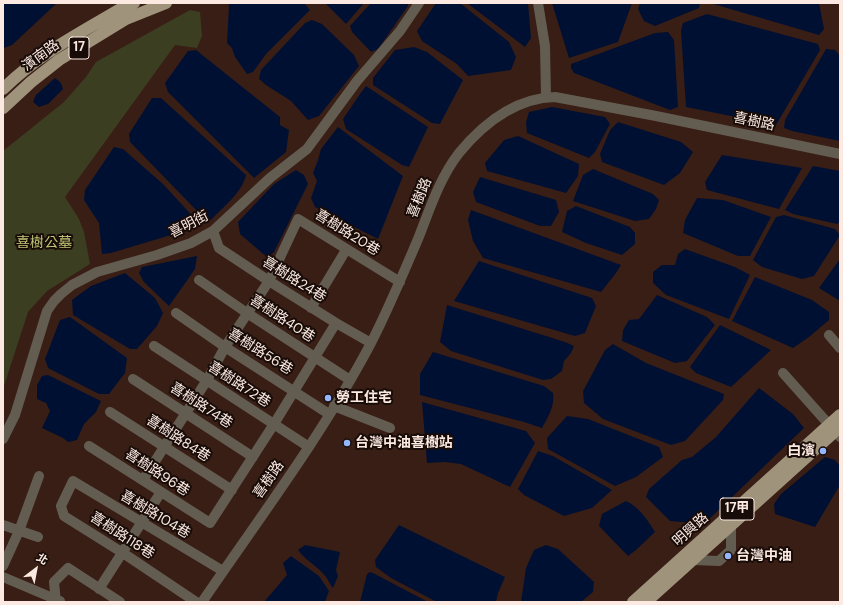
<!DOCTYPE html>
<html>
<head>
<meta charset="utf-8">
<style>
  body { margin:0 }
  #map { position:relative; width:843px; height:605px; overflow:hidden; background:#391e15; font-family:"DM Sans","Noto Sans TC",sans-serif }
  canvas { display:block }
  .frame { position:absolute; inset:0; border:4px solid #fbe9e2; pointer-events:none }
  .north { position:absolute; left:16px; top:549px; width:40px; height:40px; -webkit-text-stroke:3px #180c08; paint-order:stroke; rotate:32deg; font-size:11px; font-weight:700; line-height:16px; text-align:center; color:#fbe9e2 }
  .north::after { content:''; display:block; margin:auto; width:14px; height:18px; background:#fbe9e2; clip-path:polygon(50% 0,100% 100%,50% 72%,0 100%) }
</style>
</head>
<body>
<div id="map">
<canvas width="843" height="605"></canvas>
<div class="frame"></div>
<div class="north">北</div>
</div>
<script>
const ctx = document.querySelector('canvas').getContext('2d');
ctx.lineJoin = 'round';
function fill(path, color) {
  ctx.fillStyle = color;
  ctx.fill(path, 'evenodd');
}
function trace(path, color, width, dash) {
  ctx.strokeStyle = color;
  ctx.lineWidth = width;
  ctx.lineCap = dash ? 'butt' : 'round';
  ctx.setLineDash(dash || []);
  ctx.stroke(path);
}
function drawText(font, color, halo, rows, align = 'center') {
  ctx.font = font + ' "DM Sans","Noto Sans TC",sans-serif';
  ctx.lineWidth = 4;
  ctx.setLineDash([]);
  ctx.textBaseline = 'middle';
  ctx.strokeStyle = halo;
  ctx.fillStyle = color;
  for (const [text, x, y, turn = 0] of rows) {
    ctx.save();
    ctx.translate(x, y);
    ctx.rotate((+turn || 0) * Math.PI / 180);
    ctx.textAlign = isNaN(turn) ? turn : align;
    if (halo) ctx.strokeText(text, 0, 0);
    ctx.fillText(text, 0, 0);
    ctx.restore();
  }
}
fill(new Path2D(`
  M190 10 200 12 202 36 197 48 175 45 65 197 79 219 84 232 90 264 47 291 28 312 3 389V151L64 102 86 77 96 62Z`), '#3c3e21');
fill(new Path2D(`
  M3 3H57L12 45 4 48 3 47Z
  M228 3H304L310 10 266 54 253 72 247 74 235 57 232 48 227 43 229 6Z
  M325 3H364L346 24Z
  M371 3H408V6L378 49 371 52 352 32 350 26Z
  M436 3H460L509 42 516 57 511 70 468 76 457 64 422 41 417 31Z
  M467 3H528L531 38 525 47Z
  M552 3H632L618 42 569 58Z
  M640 3H700L699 8 655 26 644 21 638 9Z
  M710 3H819L824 29 819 35Z
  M707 14 818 44 820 50 776 125 686 107 681 31 683 23Z
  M312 20 322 24 354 55 359 66 319 116 308 120 291 101 266 85 259 79 261 70 305 23Z
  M668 32 674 40 678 107 670 110 574 73 571 68V64L655 33Z
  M414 47 427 52 463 80 440 124 432 123 373 85V78L395 50Z
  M826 49 835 50 840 56V141L792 131 784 128 785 120Z
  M196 50 280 117V125L289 130 286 152 254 178 168 92 165 83 188 51Z
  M55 78 61 83 63 89 48 104 39 107 33 102 36 95Z
  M366 86 428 127 409 167 402 165 346 129 343 119 360 94Z
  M152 98H161L246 175C242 193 223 207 211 220L202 216 130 142 129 134Z
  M552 107 605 117 610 124 595 152 589 158 527 133 526 122 529 112Z
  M618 122 681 142 693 152 680 173 664 185 602 162 600 154 610 130Z
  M338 127 403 176 378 239 315 207 311 198 317 181 313 173 318 160 321 149Z
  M518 136 579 164 578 176 566 193 487 171 485 163 504 140Z
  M114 147 123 149 163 184 197 221 191 229 111 253 102 254 99 223 84 200 85 190Z
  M722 155 802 168 779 209 707 190 705 182Z
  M813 166 840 171V222L837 224 793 214 785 210Z
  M593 169 653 194 659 200 656 209 649 219 635 221 573 201 583 175Z
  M296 170 304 175 308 184 274 252 268 258 240 234 238 222 274 184Z
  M480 177 556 200 559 212 551 226H540L476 202 473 192Z
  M697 198 723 200 771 217 750 256H738L683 233 685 220Z
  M576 206 630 227 635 233V244L622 255 586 243 562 232 567 211Z
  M471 210 621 265 616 273 601 292 483 258 473 241 468 220Z
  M784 215 835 229 840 235 814 276 802 279 762 267 753 260 776 217Z
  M685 249 735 267 750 275 729 319 666 295 653 283V272L662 265H675L678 254Z
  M197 256 195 269 169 306 144 282 139 273 142 267Z
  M840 259V301L819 288Z
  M479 261 592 298 596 306 585 333 575 336 454 301Z
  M125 273 155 298 163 313 157 326 137 349H130L73 315 72 300 91 286Z
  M755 277 812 300 829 312V320L809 337 793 348 732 321Z
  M657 295 707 317 715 325 687 361 675 363 622 341 623 330 629 320 639 319Z
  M447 305 565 342 574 346 571 353 564 361 562 371 551 379 543 380 451 351 440 342Z
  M70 317 127 358 125 373 109 394H99L48 368 45 359 60 320Z
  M720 325 771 350 731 387 696 373 690 367Z
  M613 344 646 363 724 394 723 400 685 441 671 445 603 419 584 403 583 391 605 350Z
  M433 352 544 386 553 393C555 406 548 417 542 428L524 422 420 395V374Z
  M48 375 101 401 96 412 84 424 77 440 68 442 63 438 42 428 50 411 46 403 37 399V385L42 376Z
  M759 388 793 414 804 428 704 524 670 521 646 497 649 489 682 460 692 457 716 437Z
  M422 402 526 431 535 443 510 487 461 464 445 462 427 463Z
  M567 416 588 419 659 447 663 457 636 477 615 486 548 449 547 438Z
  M538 451 553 456 612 490 592 508 564 516 524 495 518 489Z
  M825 457 835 460 840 466V485L815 527 775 514 774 504 781 494Z
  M626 501C639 507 647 519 655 532L636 550 628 556 599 526 602 514Z
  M399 525 505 577 498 593 496 602H437L391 578 376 567 375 560Z
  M305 545 340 552 336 570 338 576 333 588C330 585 329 581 326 577 319 567 307 562 298 550Z
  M546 545 558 549 594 582 593 592 581 602H521L526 568 534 550Z
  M291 556 319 576 329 591 325 602H264L287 575 283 563Z
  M370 572 375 574 428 602H360L367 574Z`), '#001033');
trace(new Path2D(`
  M538 3 545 46 546 97
  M213 231 219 248 269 281 336 323 371 343
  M199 280 247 313 350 380
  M311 308 346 250
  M176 313 225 347 329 414
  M829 335 840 348
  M154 346 309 447
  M783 373 840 437
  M133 379 253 457
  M334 406 390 428
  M110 412 232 490
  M3 439 15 415 47 311 54 301 61 294 72 285 97 272 157 255 191 243 213 231 270 178 307 149 357 81 400 31 419 3
  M89 446 210 523 274 424 336 323
  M143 480 207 380 225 347 269 281 298 219 400 282
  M3 525 38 537
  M693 560 719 561 731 550V526
  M3 566 19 531 39 476
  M3 577 60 601
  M99 589 161 492
  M56 602 54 582 68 568 120 602
  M196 602 123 553 64 516 61 506 73 481 223 571
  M202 602C260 517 323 434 371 343 388 310 403 274 418 239 430 209 439 179 459 153 483 124 516 98 555 97L656 116 840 154`), '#635d51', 10);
trace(new Path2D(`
  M3 89C38 54 82 32 124 7L134 3
  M3 108 31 82 59 60 126 19 166 3
  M633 602 840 415
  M646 602 840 427`), '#a0937b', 12);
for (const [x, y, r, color] of [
  [328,398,4,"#95b6fd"],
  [347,443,4,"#95b6fd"],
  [823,451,4,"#95b6fd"],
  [728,556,4,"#95b6fd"]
]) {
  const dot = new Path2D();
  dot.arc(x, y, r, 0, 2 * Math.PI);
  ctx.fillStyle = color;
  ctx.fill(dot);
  trace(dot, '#180c08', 1.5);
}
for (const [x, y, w] of [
  [79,48,20],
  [737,509,34]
]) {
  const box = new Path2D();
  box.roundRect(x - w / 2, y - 11, w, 22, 3);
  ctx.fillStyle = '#180c08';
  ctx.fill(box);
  trace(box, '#fbe9e2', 1);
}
drawText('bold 13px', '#fbe9e2', null, [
  ["17",79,48],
  ["17甲",737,509]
]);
drawText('14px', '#fbe9e2', '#180c08', [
  ["濱南路",41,56,-36],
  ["喜樹路",754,122,12],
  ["喜樹路",420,198,-68],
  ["喜明街",189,225,-27],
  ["喜樹路20巷",347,233,32],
  ["喜樹路24巷",294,280,32],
  ["喜樹路40巷",282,319,33],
  ["喜樹路56巷",260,352,32],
  ["喜樹路72巷",239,385,33],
  ["喜樹路74巷",201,406,33],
  ["喜樹路84巷",178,439,33],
  ["喜樹路96巷",157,473,33],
  ["喜樹路",269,480,-55],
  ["喜樹路104巷",155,515,31],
  ["明興路",691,530,-42],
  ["喜樹路118巷",122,536,33]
]);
drawText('14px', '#c0c675', '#180c08', [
  ["喜樹公墓",44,243]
]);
drawText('bold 14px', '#fbe9e2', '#180c08', [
  ["勞工住宅",336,398],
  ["台灣中油喜樹站",355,443],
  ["白濱",815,451,"right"],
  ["台灣中油",736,556]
], 'left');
</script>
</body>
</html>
